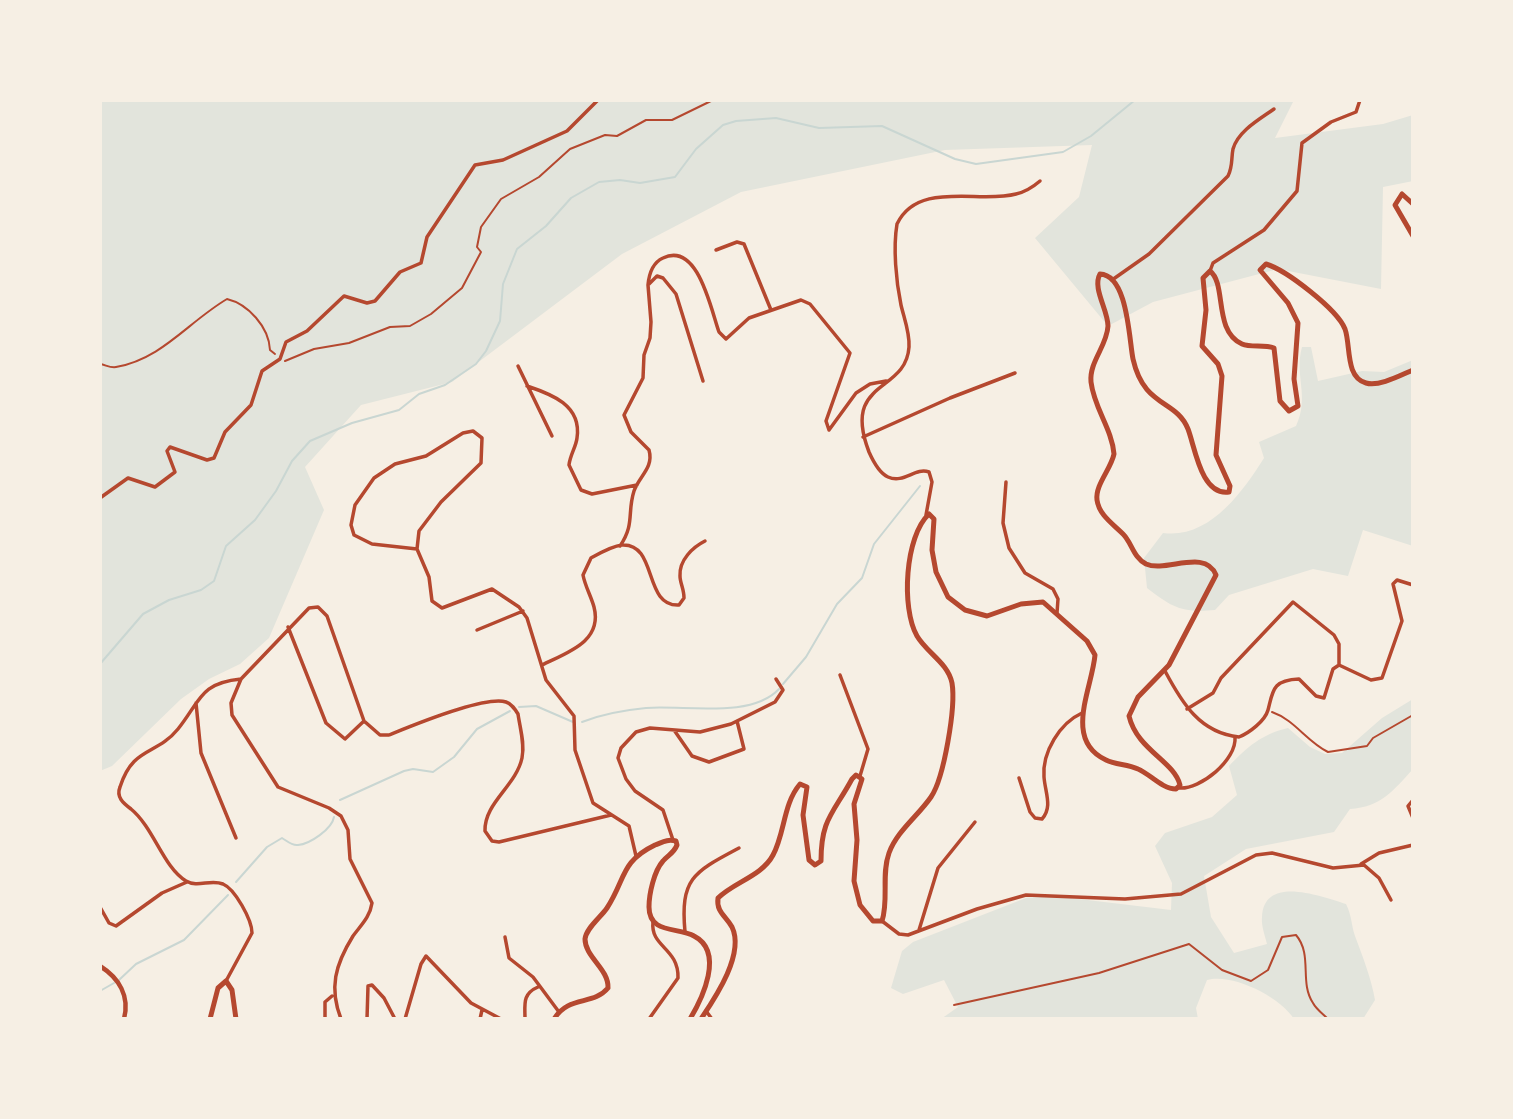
<!DOCTYPE html>
<html>
<head>
<meta charset="utf-8">
<style>
  body { margin:0 }
  #map { position:relative; width:1513px; height:1119px; overflow:hidden; background:#f6efe4; font-family:Inter,sans-serif }
  canvas { display:block }
  .frame { position:absolute; inset:0; border:102px solid #f6efe4; pointer-events:none }
</style>
</head>
<body>
<div id="map">
<canvas width="1513" height="1119"></canvas>
<div class="frame"></div>
</div>
<script>
const ctx = document.querySelector('canvas').getContext('2d');
ctx.lineJoin = 'round';
function fill(path, color) {
  ctx.fillStyle = color;
  ctx.fill(path, 'evenodd');
}
function trace(path, color, width, dash) {
  ctx.strokeStyle = color;
  ctx.lineWidth = width;
  ctx.lineCap = dash ? 'butt' : 'round';
  ctx.setLineDash(dash || []);
  ctx.stroke(path);
}
fill(new Path2D(`
  M100 100H1294L1275 138 1383 124 1413 115V181L1383 187 1381 289 1278 269 1153 302 1108 326 1035 238 1079 197 1092 145 945 150 741 192 622 254 452 382 361 405 305 467 324 510 269 638 240 664 209 679 181 699 112 766 100 771Z
  M1302 347H1311L1318 381 1362 371 1384 372 1413 360V546L1363 530 1348 576 1313 569 1229 595 1215 610C1182 613 1173 608 1147 588L1144 558 1163 533C1209 539 1242 493 1264 458L1259 442 1296 426C1310 396 1294 376 1302 347Z
  M1413 699V769C1393 791 1381 807 1350 809L1334 832 1246 849 1204 876 1211 917 1234 953 1267 944C1265 936 1261 925 1262 917 1264 874 1322 897 1346 904 1352 916 1351 924 1355 936 1363 958 1371 977 1375 1000L1363 1019H1294C1280 997 1233 973 1207 980L1196 1008 1198 1019H941L958 1007 944 980 903 994 891 988 902 951 913 942 1026 898 1054 896 1171 910 1172 883 1155 846 1165 833 1212 817 1237 795 1229 766C1247 747 1262 734 1288 728L1310 747 1325 754 1342 753 1382 718Z`), '#e2e4dc');
trace(new Path2D(`
  M100 664 143 614 169 600 201 590 214 581 226 546 255 520 276 491 292 461 310 441 352 423 399 410 419 394 445 385 476 364 486 351 500 321 503 284 517 249 546 226 571 198 599 182 620 180 640 183 675 177 696 149 723 125 736 121 776 118 819 128 882 126 955 159 976 164 1063 152 1091 136 1135 100
  M783 684 806 657 837 604 862 578 874 544 920 486
  M519 707 536 706 573 722
  M582 722C602 714 625 710 646 708 685 705 751 719 779 689
  M340 800 404 771 413 769 433 772 454 757 477 729 510 711
  M236 882 267 847 282 838C287 841 292 846 298 845 310 844 332 829 334 817
  M119 980 136 964 184 940 228 895
  M100 991 114 983`), '#c9d6d2', 2);
trace(new Path2D(`
  M285 361 314 349 349 343 390 327 410 326 431 314 462 288 481 252 477 247 481 227 501 199 539 177 570 149 605 135 617 136 646 120H672L713 100
  M100 364C106 365 110 368 116 367 162 359 188 322 227 299 248 304 269 327 270 350L275 354
  M1272 712C1295 720 1306 741 1328 752L1367 746 1373 738 1413 715
  M954 1005 1099 973 1189 944 1222 970 1251 981 1268 970 1282 937 1296 935C1313 955 1299 982 1313 1003 1316 1009 1323 1014 1328 1019`), '#b5482f', 2);
trace(new Path2D(`
  M716 250 737 242 744 244 771 310
  M1210 271 1213 263 1264 230 1297 191 1302 143 1331 122 1356 112 1360 100
  M1112 280 1149 254 1228 176C1233 166 1231 159 1233 149 1238 131 1260 119 1274 109
  M648 285C649 274 652 263 663 258 698 241 711 310 719 332L726 339 749 318 801 300 810 304 850 353 826 421 829 430 856 393 870 384 886 381
  M518 366 552 436
  M527 386C551 394 582 405 577 438 576 447 570 455 569 465L581 490 592 494 637 485
  M863 437 950 398 1015 373
  M1006 482 1003 523 1009 548 1025 573 1053 589 1058 599 1057 613
  M100 498 128 478 155 487 175 472 167 451 170 447 207 460 214 458 225 432 251 405 262 371 280 359 286 342 307 331 344 296 367 303 375 301 400 272 421 263 427 237 475 165 503 160 567 131 598 100
  M926 515 932 482 929 472C915 467 904 484 888 477 879 473 873 461 869 452 841 379 906 394 909 347 910 333 904 318 901 305 896 281 893 248 897 224 918 180 980 204 1016 194 1025 192 1033 187 1040 181
  M620 546C635 524 627 513 634 491 639 476 654 468 649 450L631 432 624 415 643 378 644 355 650 338 651 322 648 285 657 276 663 278 676 294 703 381
  M417 549 372 544 354 535 351 525 355 505 374 478 395 464 426 456 463 433 473 431 482 438 481 463 441 502 419 531 417 549 429 577 432 601 442 608 492 589 519 607 527 618 546 680 574 716 575 750 593 803 629 826 636 856
  M288 627 326 723 345 739 364 721
  M477 630 523 611
  M542 665C566 653 603 642 594 607 591 596 585 586 583 575L591 558C600 553 612 546 622 545 658 543 643 607 679 605L684 598C684 589 680 583 680 576 679 560 693 547 705 541
  M1339 665 1371 680 1382 678 1402 621 1393 584 1397 580 1413 585
  M1165 671C1182 703 1200 733 1239 737 1249 733 1265 721 1268 710 1273 691 1272 680 1299 679L1316 696 1324 698 1333 669 1339 665
  M840 675 868 749 860 776
  M196 703 201 753 236 838
  M1187 709 1213 693 1221 678 1293 602 1334 635 1339 644V665
  M674 730 692 756 709 762 744 749 737 721
  M1019 778 1030 812 1035 818 1042 819C1053 807 1045 792 1044 777 1042 752 1060 723 1082 713
  M1179 788C1200 790 1237 760 1235 737
  M1413 800 1408 806 1413 818
  M673 840 663 810 635 791 626 779 618 758 621 748 636 732 650 728 700 732 731 724 775 702 783 690 776 679
  M1361 864 1379 853 1413 845
  M100 907 109 923 116 926 162 893 187 882
  M882 921 899 934 908 935 977 909 1026 895 1125 899 1181 894 1256 855 1272 853 1333 868 1364 865 1379 878 1391 900
  M919 930 938 868 975 822
  M685 932C680 878 694 872 739 848
  M505 937 509 958 533 977 559 1012
  M226 981 252 933C252 920 235 889 223 884 210 879 198 888 186 881 163 867 154 828 131 809 123 803 116 797 120 787 133 746 156 756 178 729 201 700 200 683 241 679
  M706 1011 712 1019
  M325 1019V1002L332 996
  M341 1019C329 988 335 965 353 936 361 925 370 917 372 903L350 859 348 830 341 816 329 808 278 787 232 715 231 703 241 679 309 608 318 607 327 616 364 721 380 735H389C411 726 485 695 506 702 512 704 515 709 518 714 520 728 525 744 522 758 516 786 484 803 485 831L492 841 499 842 611 815
  M367 1019 368 986 372 985 384 998 395 1019
  M405 1019 421 964 426 956 471 1003 501 1019
  M480 1019 482 1010
  M525 1019C525 1004 522 994 538 987
  M649 1019 678 978C679 948 650 947 653 922`), '#b5482f', 3.5);
trace(new Path2D(`
  M100 966C119 978 130 996 124 1019`), '#b5482f', 4.5);
trace(new Path2D(`
  M1413 204 1402 194 1395 205 1413 236
  M210 1019 218 988 226 981 232 990 236 1019
  M554 1019C569 995 593 1006 608 988 609 969 585 957 585 939 586 928 601 917 607 908 626 879 620 862 655 845 663 842 667 839 676 841L677 845C674 853 668 855 663 861 654 871 649 894 649 907 649 934 678 927 694 936 725 952 702 999 690 1019
  M701 1019C715 998 745 954 732 927 726 916 716 912 718 898 734 882 762 876 773 855 785 833 783 804 800 784L807 787 803 815 809 860 815 865 821 861C821 819 833 814 852 779L856 775 862 779 854 804 857 840 854 881 860 905 873 921H882C889 900 881 875 889 853 897 831 918 816 931 797 944 778 956 707 952 683 948 663 927 653 917 636 901 608 905 536 929 514L934 519 932 550 936 572 948 597 965 610 987 616 1021 604 1043 602 1087 641 1095 655C1092 689 1063 740 1106 760 1116 765 1127 764 1138 769 1150 774 1162 789 1176 789L1180 785C1174 761 1137 750 1129 716L1138 697 1169 665 1216 575C1205 548 1166 573 1146 564 1133 557 1132 543 1123 534 1113 524 1099 515 1097 500 1095 485 1111 469 1114 454 1112 429 1094 408 1091 382 1089 362 1107 346 1108 326 1108 310 1092 288 1100 274 1128 275 1129 340 1133 359 1144 408 1176 399 1188 429 1195 447 1201 496 1229 492L1230 486 1216 455 1222 376 1218 364 1202 346 1206 310 1203 278 1210 271C1227 284 1213 331 1242 344 1251 348 1264 344 1274 348L1280 401 1289 411 1298 406 1294 379 1298 323 1288 303 1260 270 1266 264C1286 270 1337 309 1345 329 1351 346 1345 377 1366 383 1379 387 1401 375 1413 370`), '#b5482f', 5);
</script>
</body>
</html>
